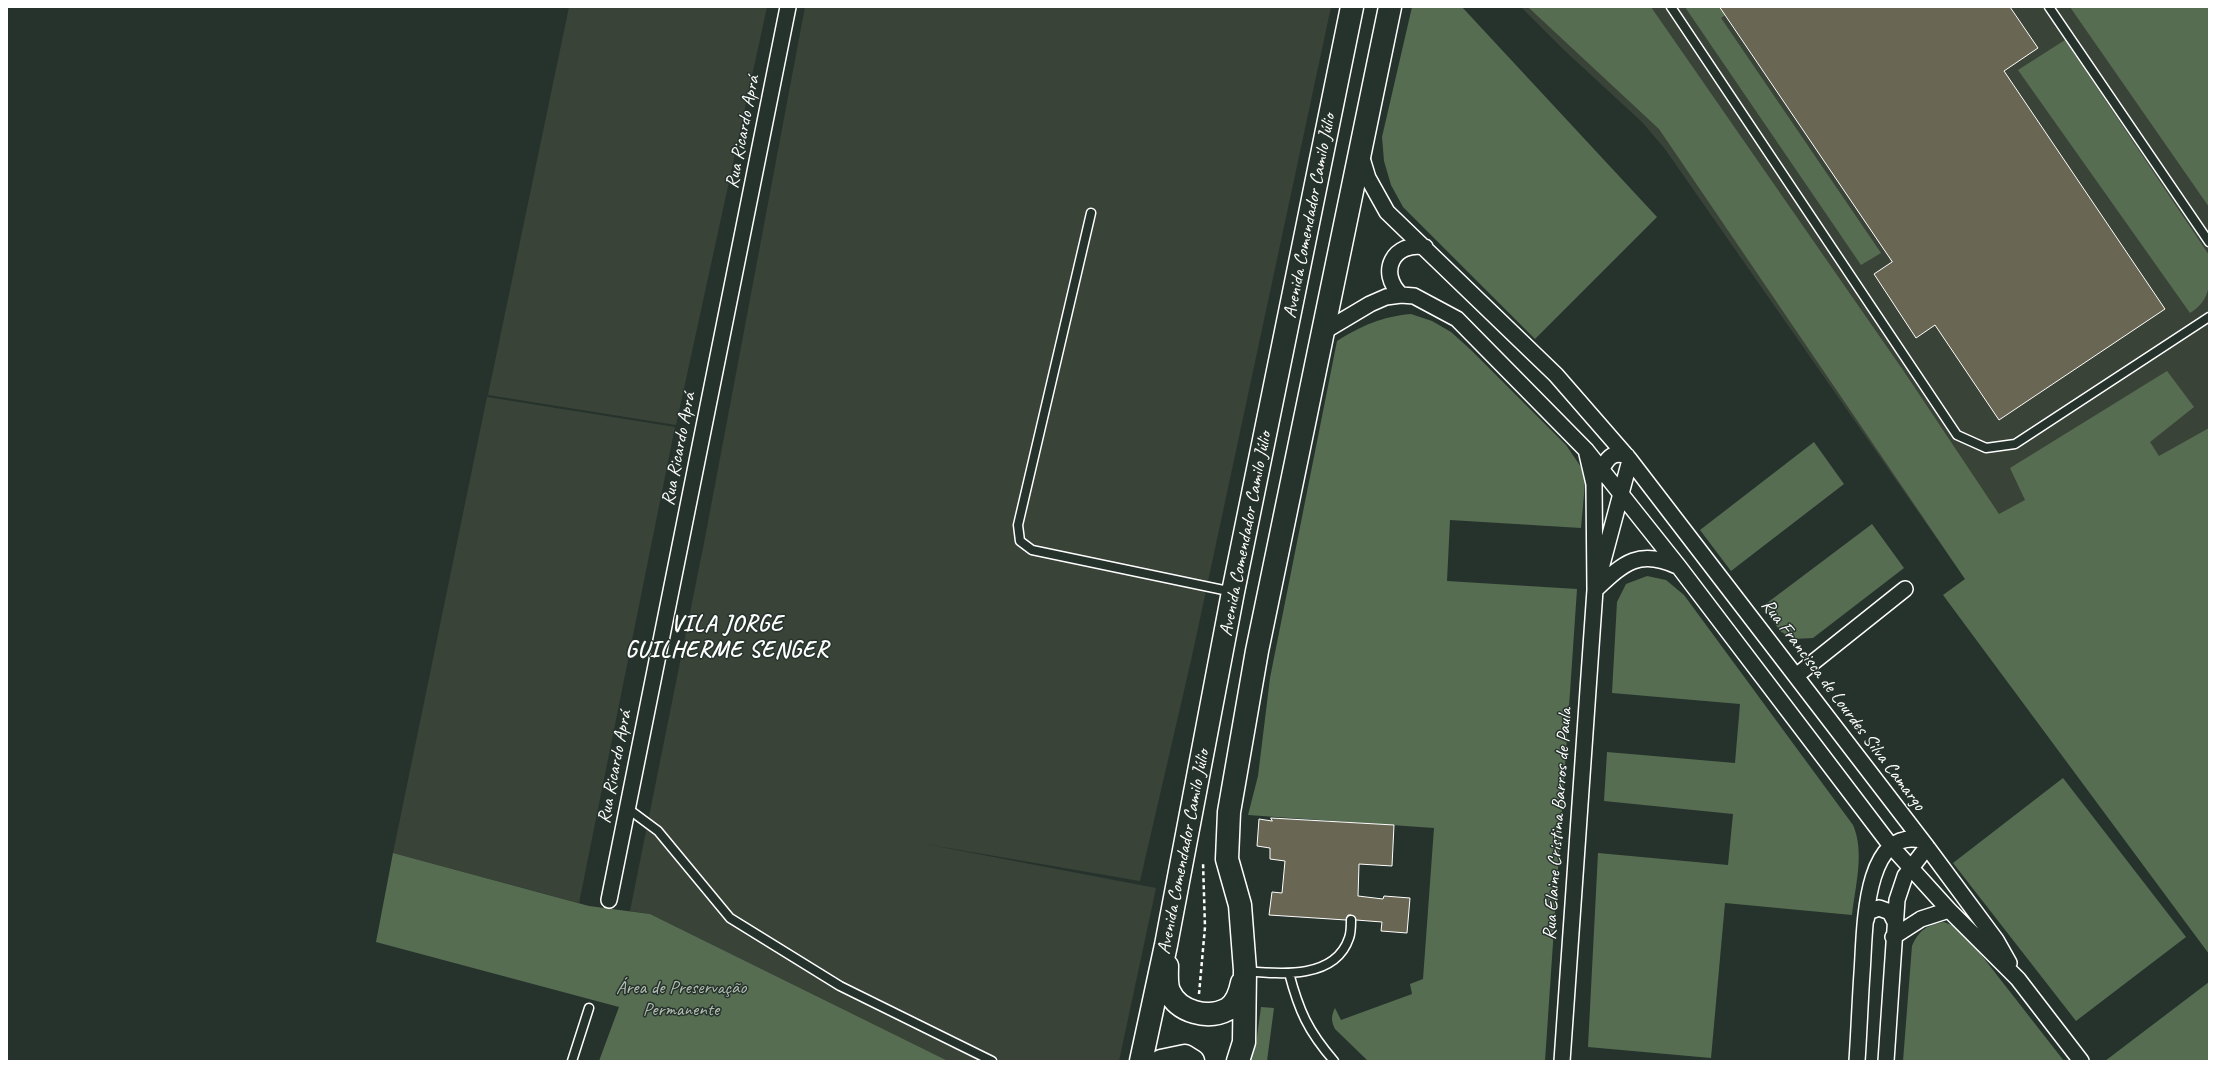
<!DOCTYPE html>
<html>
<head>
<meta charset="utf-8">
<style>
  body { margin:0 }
  #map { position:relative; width:2216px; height:1068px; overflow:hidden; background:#26332d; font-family:Caveat,sans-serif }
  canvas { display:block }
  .frame { position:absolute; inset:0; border:8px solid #fff; pointer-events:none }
</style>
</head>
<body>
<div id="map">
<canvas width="2216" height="1068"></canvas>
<div class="frame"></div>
</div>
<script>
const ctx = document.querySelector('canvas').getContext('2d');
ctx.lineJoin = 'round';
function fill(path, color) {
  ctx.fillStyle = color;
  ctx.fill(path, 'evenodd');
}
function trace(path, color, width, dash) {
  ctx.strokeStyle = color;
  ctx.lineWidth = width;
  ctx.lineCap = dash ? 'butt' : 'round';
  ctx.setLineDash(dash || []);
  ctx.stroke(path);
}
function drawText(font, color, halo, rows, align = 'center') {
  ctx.font = font + ' Caveat,sans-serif';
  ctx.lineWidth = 3;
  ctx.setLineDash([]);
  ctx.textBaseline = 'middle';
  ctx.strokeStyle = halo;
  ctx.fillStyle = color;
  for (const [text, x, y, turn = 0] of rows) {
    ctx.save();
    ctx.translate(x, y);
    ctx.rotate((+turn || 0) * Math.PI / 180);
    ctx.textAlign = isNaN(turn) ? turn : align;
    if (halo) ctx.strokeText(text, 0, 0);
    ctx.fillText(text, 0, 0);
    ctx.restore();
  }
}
fill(new Path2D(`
  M569 7H767L676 425 488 395Z
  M805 7H1331L1192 656 1140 881 925 844 1156 888 1119 1061H948L650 914 630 911 705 538Z
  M1521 7H2116L2209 147V445L1965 579 1665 149 1642 122 1564 50Z
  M487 397 675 427 579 903 393 853Z`), '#3a4338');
fill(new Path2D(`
  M1412 7H1462L1657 217 1535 339 1403 207 1391 185 1384 161 1382 137Z
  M1528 7H1651L1905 373 1999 514 2025 500 2010 468 2167 371 2194 407 2150 442 2159 456 2209 428V954L1943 595 1965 579 1659 129Z
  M1685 7H1737L1721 18 1881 253 1861 265Z
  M2070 7H2209V207Z
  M2065 40 2209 255C2209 279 2214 298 2190 313L2018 70Z
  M1411 314 1432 321 1451 332 1471 350 1566 445 1581 467 1585 483 1581 528 1450 520 1447 581 1577 589 1545 1061H1368L1335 1029C1331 1021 1331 1016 1335 1008L1341 1020 1412 994 1410 984 1423 979 1434 828 1248 815 1258 776 1270 678 1337 341C1363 325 1381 317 1411 314Z
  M1814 442 1844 484 1731 571 1700 530Z
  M1872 524 1904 568 1813 638 1793 639 1780 631 1763 606Z
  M1647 576 1666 580 1684 595 1853 825C1865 852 1855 887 1852 915L1725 903 1711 1058 1588 1047 1598 853 1728 865 1733 814 1604 801 1607 752 1735 763 1740 704 1612 693 1617 602 1626 584Z
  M2063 778 2186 937 2076 1021 1953 863Z
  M393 853 589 906 650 914 948 1061H599L619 1007 376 942Z
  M1944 922 1961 929 2064 1061H1903L1912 946C1919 930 1927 925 1944 922Z
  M2209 982V1061H2105Z
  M1261 1007 1274 1008 1267 1061H1250L1256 1044Z`), '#576d52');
const building = new Path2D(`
  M1720 7H2010L2038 48 2004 71 2165 309 1999 420 1935 325 1916 338 1874 274 1892 262Z
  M1271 818 1394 825 1392 866 1359 864 1358 896 1383 899 1384 896 1410 898 1407 933 1381 931 1382 922 1356 920 1351 915H1348L1346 920 1269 915 1272 892 1282 893 1285 861 1270 859V848L1257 846 1259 819 1272 821Z`);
fill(building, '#696753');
trace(building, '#fff', 1);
const lane = new Path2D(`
  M1671 7 1957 435 1986 448 2015 444 2209 317
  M2049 7 2209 242
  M1091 213 1018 525 1020 541 1032 550 1233 592
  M627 808 658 831 730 918 840 986 992 1061
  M1245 971C1279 974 1335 980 1349 938 1351 933 1351 926 1351 920
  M1289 973C1299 1011 1308 1031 1334 1061
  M572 1061 589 1008`);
const street = new Path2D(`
  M1361 155 1368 178 1387 212 1556 375 1630 460 1927 847 1996 940 2009 963
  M1401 295C1377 272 1394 241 1425 247
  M1323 332 1370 304 1386 297 1401 295 1414 296 1457 319 1586 450 1679 567 1891 846 1949 910 2018 979 2081 1061
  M1598 476C1605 463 1610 449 1627 456
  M1600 572 1630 460
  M1595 590C1623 564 1638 548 1677 566
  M1796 676 1905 589
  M609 900 788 7
  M1866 920 1868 912 1879 908 1890 912 1894 920
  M1893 937 1921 919 1949 910
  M1562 1061 1595 590 1594 484 1587 454
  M1857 1061C1859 1032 1860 1002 1862 973 1865 936 1862 827 1921 840
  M1886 1061 1897 900 1905 876 1927 847`);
const secondary = new Path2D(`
  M1167 966C1167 973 1166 984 1169 991 1178 1012 1208 1020 1228 1009 1237 1003 1240 993 1242 983
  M1141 1061 1166 945 1233 592 1352 7
  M1161 1061 1185 1056 1193 1061
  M1238 1061 1244 1042 1245 970 1240 905 1227 859 1229 812 1257 651 1390 7`);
trace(lane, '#fff', 11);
trace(street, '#fff', 18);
trace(secondary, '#fff', 25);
trace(new Path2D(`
  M1199 994 1205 927 1203 862`), '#fff', 2.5, [4, 3]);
trace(lane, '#26332d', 8);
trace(street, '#26332d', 15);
trace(secondary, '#26332d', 22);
drawText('19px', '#fff', '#26332d', [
  ["Rua Ricardo Aprá",743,132,-79],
  ["Avenida Comendador Camilo Júlio",1310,216,-79],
  ["Rua Ricardo Aprá",679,449,-79],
  ["Avenida Comendador Camilo Júlio",1246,534,-79],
  ["Rua Francisca de Lourdes Silva Camargo",1843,705,53],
  ["Rua Ricardo Aprá",615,767,-79],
  ["Rua Elaine Cristina Barros de Paula",1558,824,-86],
  ["Avenida Comendador Camilo Júlio",1184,852,-79]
]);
drawText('19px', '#b3bdb1', '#26332d', [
  ["Área de Preservação",681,988],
  ["Permanente",681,1010]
]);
ctx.letterSpacing = '1px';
drawText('bold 23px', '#fff', '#26332d', [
  ["VILA JORGE",727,625],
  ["GUILHERME SENGER",727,651]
]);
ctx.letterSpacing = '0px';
</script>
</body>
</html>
